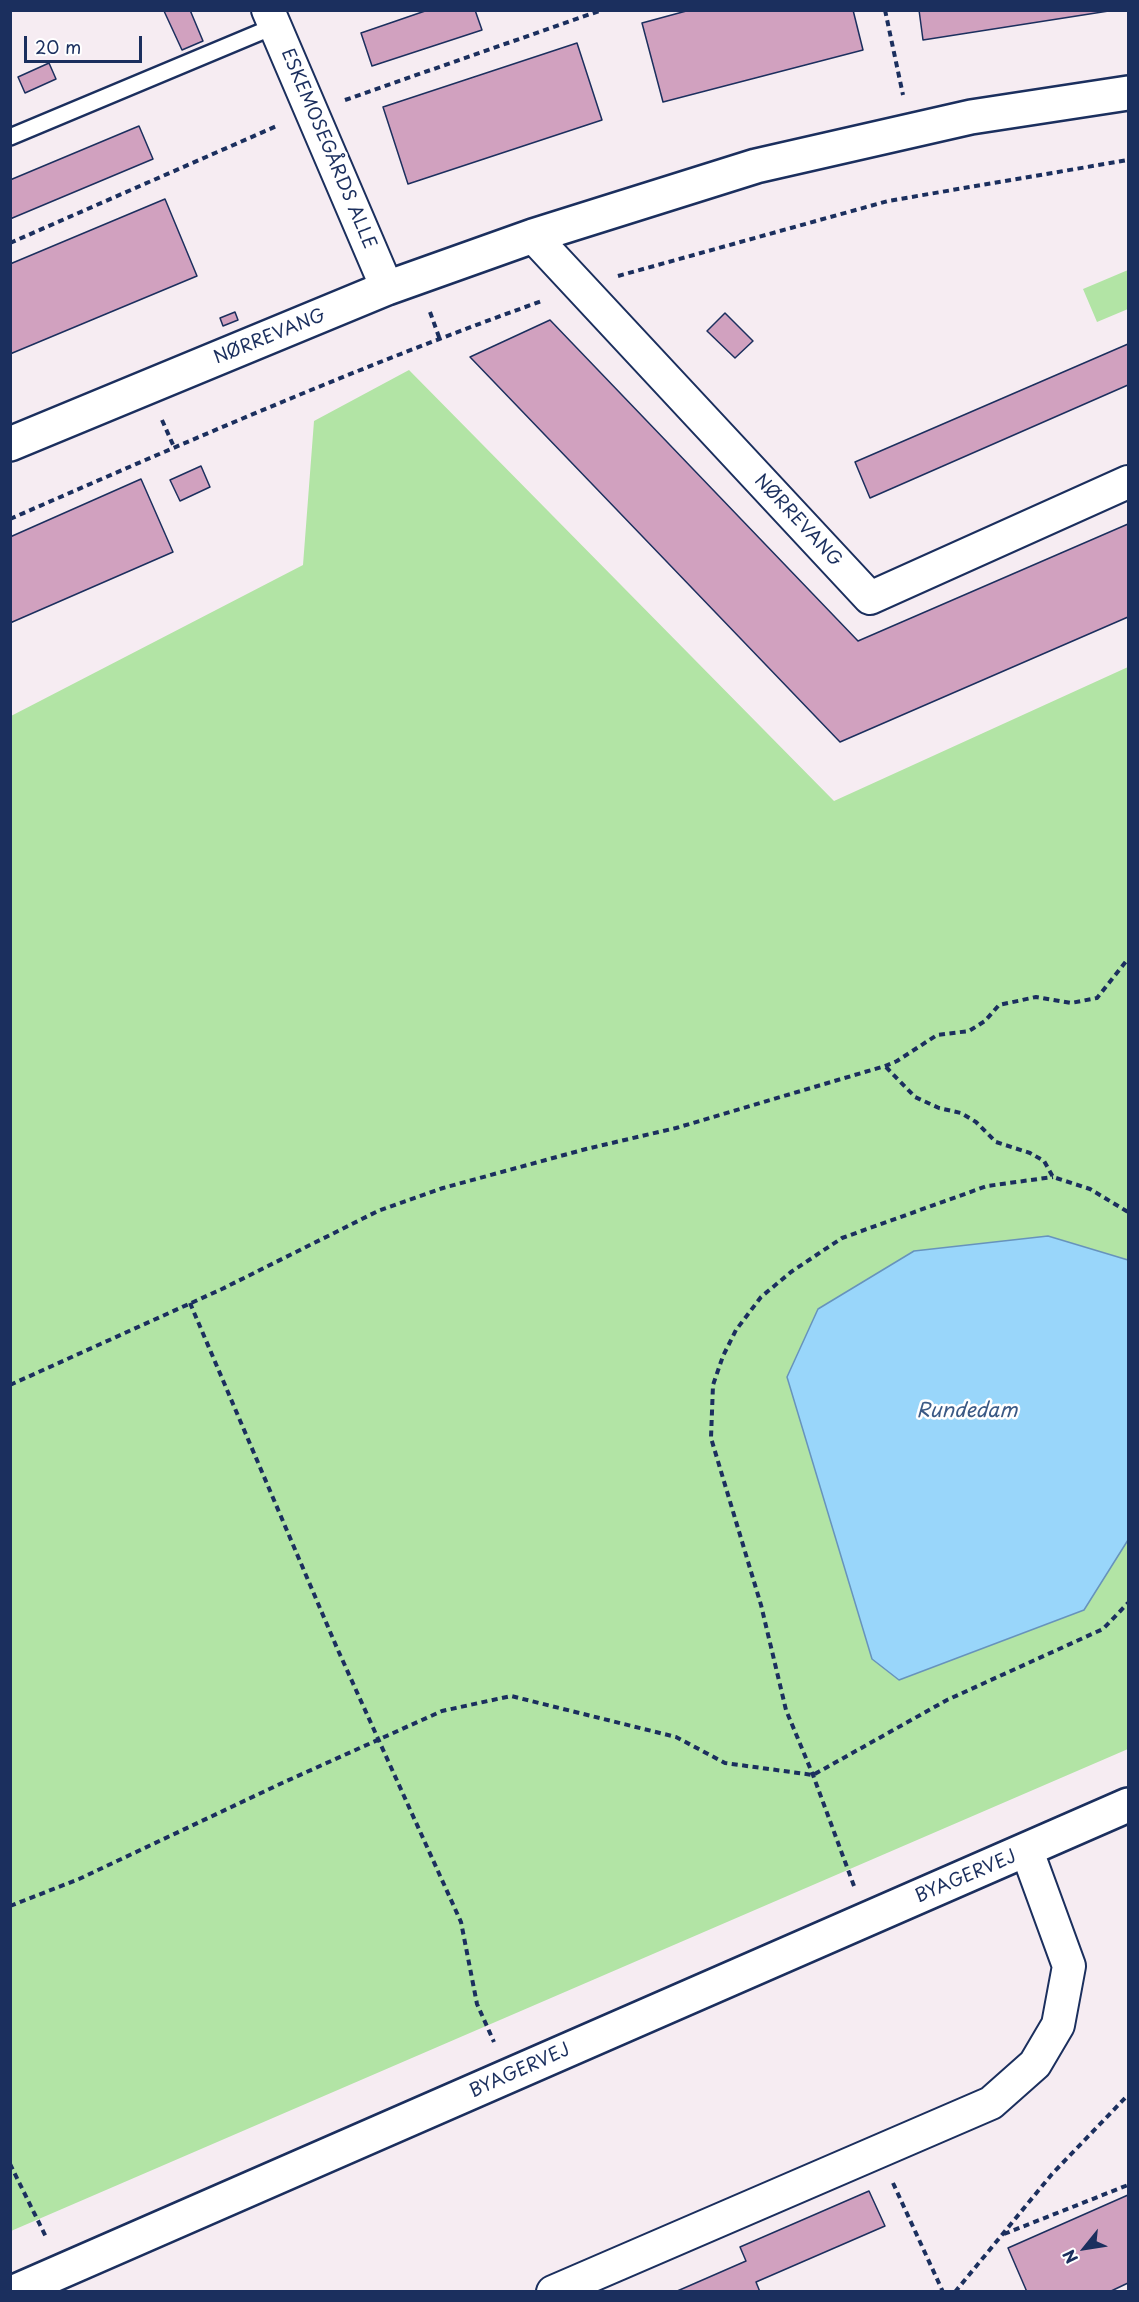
<!DOCTYPE html>
<html>
<head>
<meta charset="utf-8">
<style>
  body { margin:0 }
  #map { position:relative; width:1139px; height:2302px; overflow:hidden; background:#f6ecf2; font-family:"Playpen Sans",sans-serif }
  canvas { display:block }
  .frame { position:absolute; inset:0; border:12px solid #1b2f5e; pointer-events:none }
  .north { position:absolute; left:1055px; top:2218px; width:60px; height:60px; -webkit-text-stroke:4px #fff; paint-order:stroke; rotate:240deg; font-size:16px; font-weight:700; line-height:24px; text-align:center; color:#1b2f5e }
  .north::after { content:''; display:block; margin:auto; width:21px; height:27px; background:#1b2f5e; clip-path:polygon(50% 0,100% 100%,50% 72%,0 100%) }
  .scale { position:absolute; left:24px; top:36px; width:118px; height:27px; box-sizing:border-box; border:3px solid #1b2f5e; border-top:0; padding-left:8px; font-size:18px; line-height:21px; white-space:nowrap; color:#1b2f5e; -webkit-text-stroke:4px #fff; paint-order:stroke }
</style>
</head>
<body>
<div id="map">
<canvas width="1139" height="2302"></canvas>
<div class="frame"></div>
<div class="north">N</div>
<div class="scale">20 m</div>
</div>
<script>
const ctx = document.querySelector('canvas').getContext('2d');
ctx.lineJoin = 'round';
function fill(path, color) {
  ctx.fillStyle = color;
  ctx.fill(path, 'evenodd');
}
function trace(path, color, width, dash) {
  ctx.strokeStyle = color;
  ctx.lineWidth = width;
  ctx.lineCap = dash ? 'butt' : 'round';
  ctx.setLineDash(dash || []);
  ctx.stroke(path);
}
function drawText(font, color, halo, rows, align = 'center') {
  ctx.font = font + ' "Playpen Sans",sans-serif';
  ctx.lineWidth = 5;
  ctx.setLineDash([]);
  ctx.textBaseline = 'middle';
  ctx.strokeStyle = halo;
  ctx.fillStyle = color;
  for (const [text, x, y, turn = 0] of rows) {
    ctx.save();
    ctx.translate(x, y);
    ctx.rotate((+turn || 0) * Math.PI / 180);
    ctx.textAlign = isNaN(turn) ? turn : align;
    if (halo) ctx.strokeText(text, 0, 0);
    ctx.fillText(text, 0, 0);
    ctx.restore();
  }
}
fill(new Path2D(`
  M1128 270V309L1097 322 1083 289Z
  M409 370 834 801 1128 667V1749L11 2231V716L303 565 314 421Z`), '#b2e4a5');
const water = new Path2D(`
  M1048 1236 1128 1260V1540L1084 1610 899 1680 872 1659 787 1377 818 1309 914 1251Z`);
fill(water, '#99d6fa');
trace(water, '#6793bc', 1.5);
const building = new Path2D(`
  M190 10 203 41 182 50 164 11Z
  M428 10H475L482 30 372 66 361 33Z
  M690 10H853L863 50 663 102 642 23Z
  M919 10H1115L923 40Z
  M577 43 602 120 408 184 383 107Z
  M49 63 56 79 25 93 18 77Z
  M139 126 153 159 10 219V180Z
  M165 199 197 276 10 354V264Z
  M235 312 238 320 223 326 220 318Z
  M725 313 753 341 735 358 707 331Z
  M550 320 858 641 1128 524V617L840 742 470 357Z
  M1128 344V385L870 498 855 462Z
  M201 466 210 487 180 501 170 480Z
  M141 479 173 552 10 623V537Z
  M869 2191 885 2226 756 2282 760 2292H675L746 2261 740 2247Z
  M1128 2195V2283L1109 2292H1027L1008 2248Z`);
fill(building, '#d1a1bf');
trace(building, '#1b2f5e', 1.5);
const service = new Path2D(`
  M10 137 275 26`);
const minor = new Path2D(`
  M268 10 387 288
  M533 236 870 598 1128 482
  M553 2292 991 2103 1035 2064 1058 2025 1069 1966 1027 1851`);
const tertiary = new Path2D(`
  M10 444 387 288 533 236 756 166 971 117 1128 93
  M14 2292 1128 1805`);
trace(service, '#1b2f5e', 20);
trace(minor, '#1b2f5e', 36);
trace(tertiary, '#1b2f5e', 38);
trace(new Path2D(`
  M885 10 903 95
  M345 100 602 10
  M10 243 279 125
  M618 276 888 201 1128 160
  M430 312 439 337
  M162 420 174 447
  M10 519C186 442 362 365 542 301
  M886 1067 915 1097 939 1108 961 1113 976 1122 996 1142 1030 1153 1044 1161 1053 1177 1090 1189 1128 1212
  M190 1303 337 1648 461 1922 477 2004 494 2042
  M10 1385 222 1289 378 1211 443 1188 586 1149 676 1128 885 1066 897 1061 937 1035 969 1031 985 1021 999 1005 1036 997 1071 1003 1097 998 1128 959
  M854 1886 813 1775 786 1710 761 1605 711 1438 713 1385 723 1356 736 1330 761 1297 791 1272 842 1238 987 1186 1053 1177
  M10 1906 79 1879 280 1784 442 1711 511 1696 676 1737 725 1763 813 1775 947 1700 1103 1629 1128 1603
  M10 2164 46 2237
  M893 2183 943 2292
  M1004 2234 1128 2185
  M955 2292 1052 2174 1128 2095`), '#1b2f5e', 4, [6, 4.5]);
trace(service, '#fff', 15);
trace(minor, '#fff', 32);
trace(tertiary, '#fff', 33);
drawText('18px', '#1b2f5e', '#fff', [
  ["ESKEMOSEGÅRDS ALLE",328,149,67],
  ["NØRREVANG",270,337,-22],
  ["NØRREVANG",798,521,47],
  ["BYAGERVEJ",966,1877,-23],
  ["BYAGERVEJ",520,2071,-24]
]);
drawText('italic 20px', '#3a5985', '#fff', [
  ["Rundedam",967,1411]
]);
</script>
</body>
</html>
